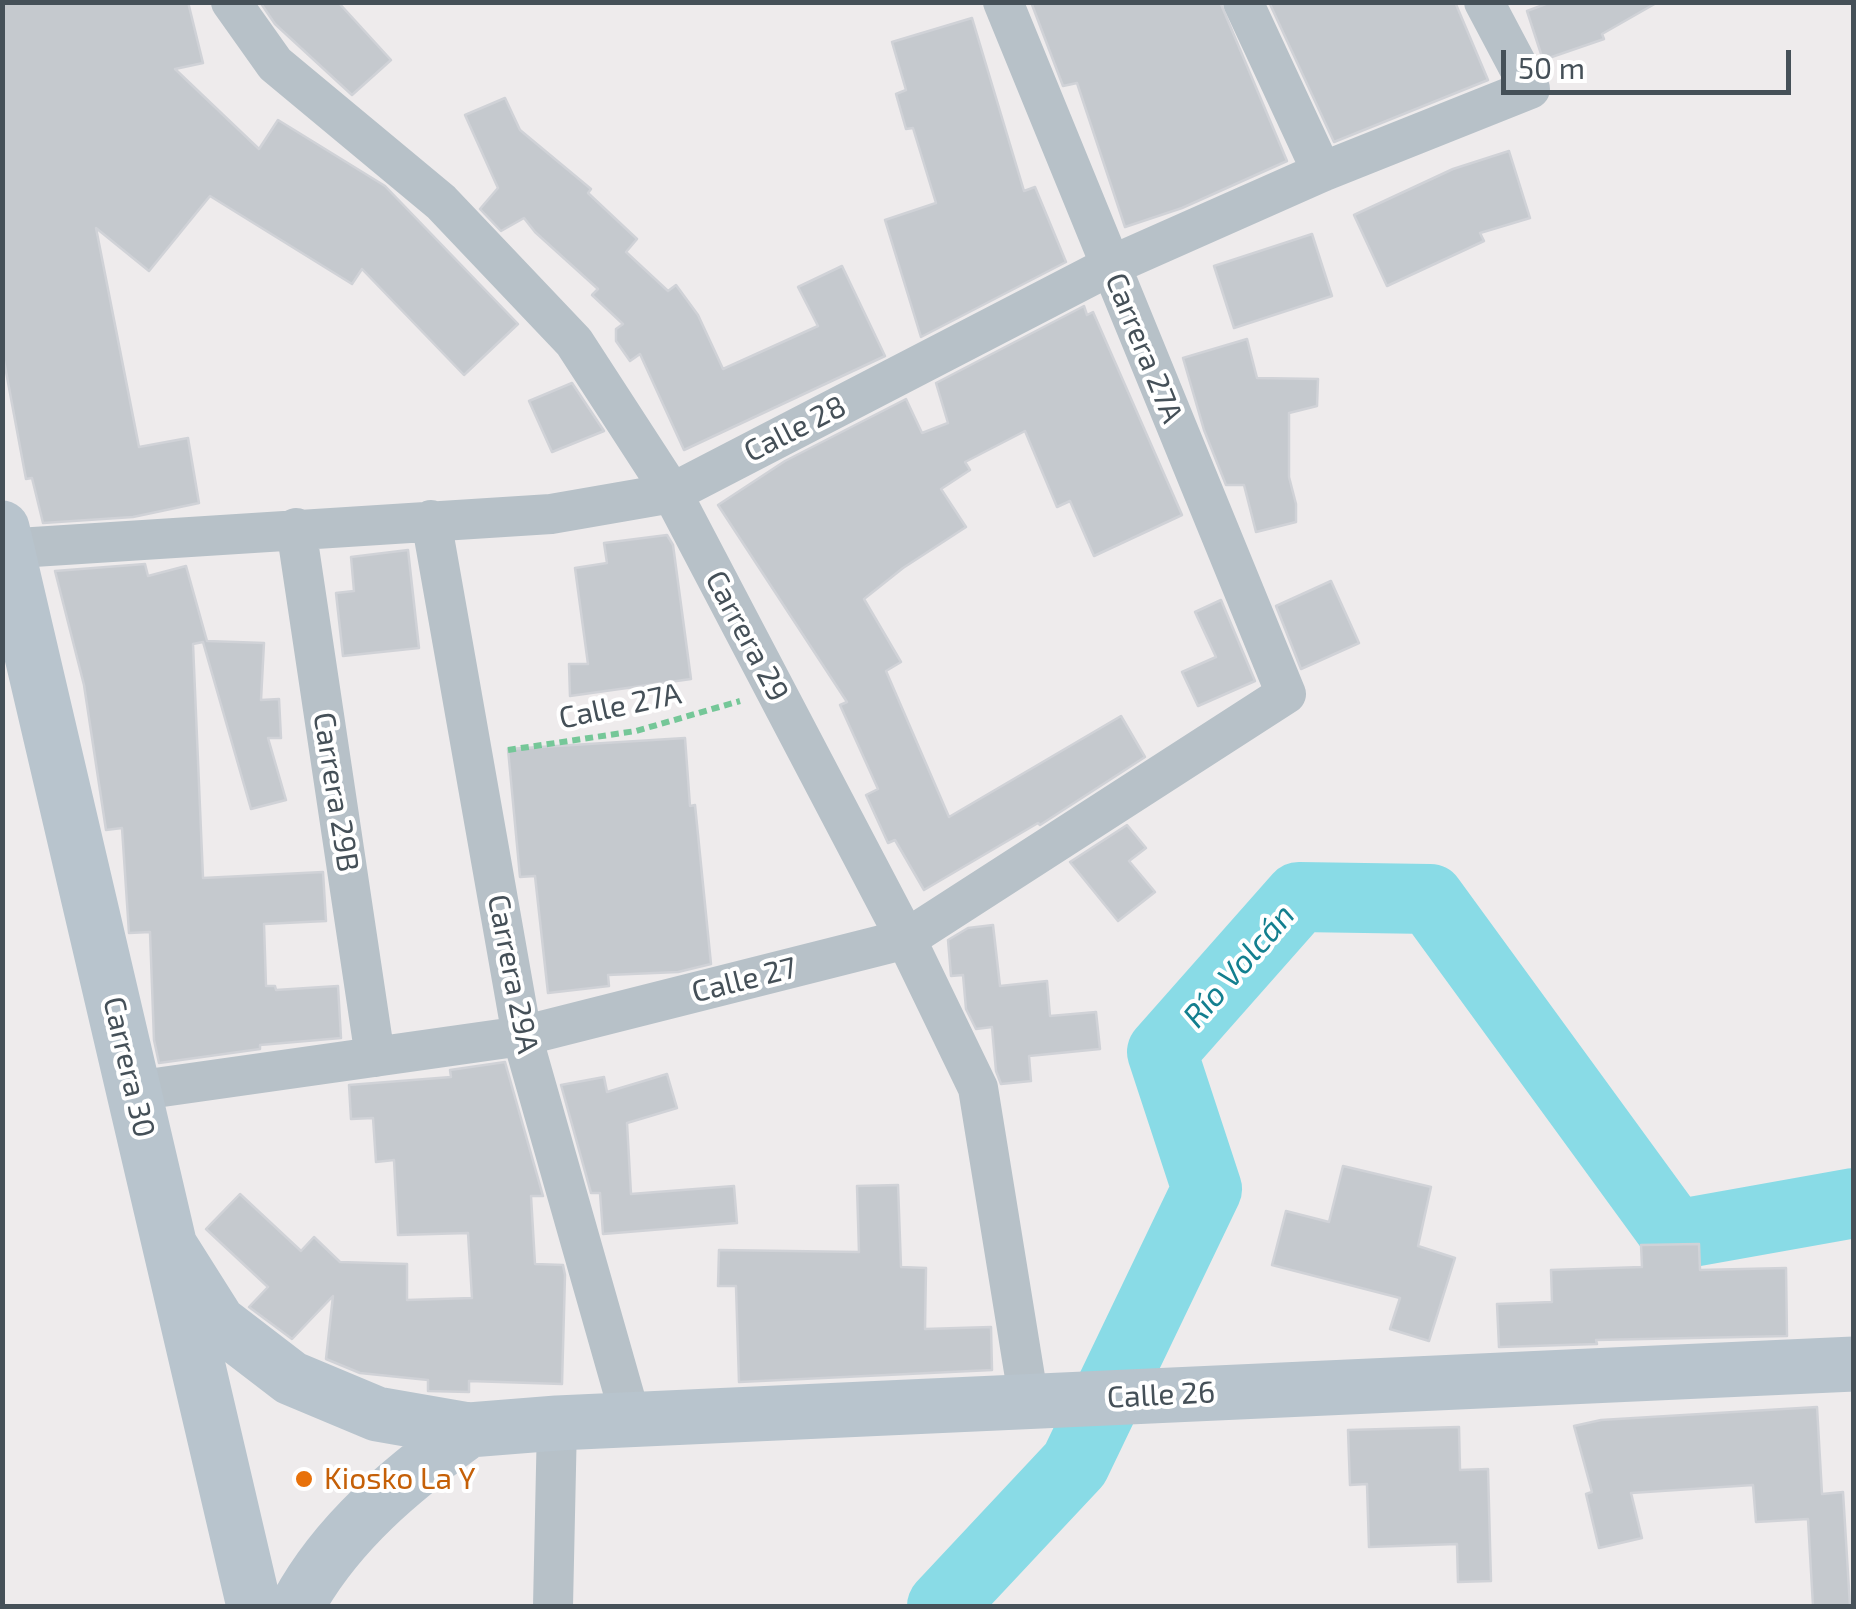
<!DOCTYPE html>
<html>
<head>
<meta charset="utf-8">
<style>
  body { margin:0 }
  #map { position:relative; width:1856px; height:1609px; overflow:hidden; background:#eeebec; font-family:"Exo 2",sans-serif }
  canvas { display:block }
  .frame { position:absolute; inset:0; border:5px solid #455058; pointer-events:none }
  .scale { position:absolute; left:1501px; top:50px; width:290px; height:45px; box-sizing:border-box; border:5px solid #455058; border-top:0; padding-left:12px; font-size:30px; line-height:35px; white-space:nowrap; color:#455058; -webkit-text-stroke:8px #fff; paint-order:stroke }
</style>
</head>
<body>
<div id="map">
<canvas width="1856" height="1609"></canvas>
<div class="frame"></div>
<div class="scale">50 m</div>
</div>
<script>
const ctx = document.querySelector('canvas').getContext('2d');
ctx.lineJoin = 'round';
function trace(path, color, width, dash) {
  ctx.strokeStyle = color;
  ctx.lineWidth = width;
  ctx.lineCap = dash ? 'butt' : 'round';
  ctx.setLineDash(dash || []);
  ctx.stroke(path);
}
function fill(path, color) {
  ctx.fillStyle = color;
  ctx.fill(path, 'evenodd');
}
function drawText(font, color, halo, rows, align = 'center') {
  ctx.font = font + ' "Exo 2",sans-serif';
  ctx.lineWidth = 8;
  ctx.setLineDash([]);
  ctx.textBaseline = 'middle';
  ctx.strokeStyle = halo;
  ctx.fillStyle = color;
  for (const [text, x, y, turn = 0] of rows) {
    ctx.save();
    ctx.translate(x, y);
    ctx.rotate((+turn || 0) * Math.PI / 180);
    ctx.textAlign = isNaN(turn) ? turn : align;
    if (halo) ctx.strokeText(text, 0, 0);
    ctx.fillText(text, 0, 0);
    ctx.restore();
  }
}
trace(new Path2D(`
  M942 1606 1075 1464 1207 1189 1162 1052 1299 897 1430 899 1675 1235 1854 1203`), '#89dbe6', 70);
const building = new Path2D(`
  M2 2H188L203 63 175 69 259 149 278 120 385 186 518 324 464 375 362 269 352 284 210 196 149 271 96 228 139 447 188 438 199 503 133 517 43 523 32 478 26 479 2 350Z
  M260 2H338L391 60 352 95 275 24Z
  M1031 2H1220L1287 161 1182 208 1125 227 1077 83 1063 86Z
  M1269 2H1455L1488 80 1334 142Z
  M1551 2H1658L1602 34 1604 39 1543 60 1527 11Z
  M972 18 1024 191 1035 187 1066 262 921 337 885 220 936 203 913 128 906 129 896 94 906 90 892 42Z
  M505 98 520 130 591 189 588 193 637 239 626 252 668 291 676 285 698 315 723 369 818 326 798 287 842 266 885 356 684 450 640 354 630 361 616 341V329L623 324 592 295 598 289 535 232 524 218 501 231 480 209 498 188 465 115Z
  M1509 151 1530 218 1480 233 1484 241 1387 286 1354 215 1453 169Z
  M1312 234 1332 296 1234 328 1214 266Z
  M1084 306 1087 315 1093 312 1182 515 1094 556 1070 501 1057 507 1025 431 965 462 970 470 941 489 966 527 903 568 864 599 901 662 886 671 949 817 1121 716 1145 757 1040 825 1038 823 924 890 895 840 888 843 866 795 878 789 840 705 847 702 718 505 785 461 906 399 922 433 948 423 936 383Z
  M1247 339 1257 378 1318 379 1317 406 1289 413V477L1296 504V522L1256 532 1244 485H1226L1204 430 1183 358Z
  M572 383 604 431 552 452 529 401Z
  M667 535 673 545 691 679 570 696 569 664H588L575 568 607 563 604 543Z
  M408 550 419 648 343 656 336 593 354 591 351 557Z
  M145 564 148 576 186 566 207 641 264 643 261 700 279 699 281 738H268L286 800 251 809 203 642 193 644 203 878 323 872 326 921 264 924 266 986H275L276 990 338 986 341 1038 260 1045V1049L159 1063 154 1040 150 932 129 933 122 828 106 830 84 685 55 571Z
  M1331 581 1359 643 1301 669 1276 606Z
  M1221 600 1255 681 1198 706 1182 672 1216 657 1195 612Z
  M685 738 690 806 695 805 711 964 678 972 608 975 609 986 548 993 535 876 520 877 508 749Z
  M1127 825 1146 848 1129 861 1155 892 1118 921 1070 862Z
  M993 925 1000 986 1047 981 1050 1016 1096 1012 1100 1049 1029 1056 1031 1081 1001 1084 996 1071 992 1027 976 1029 966 1009 963 975 951 976 948 940 968 928Z
  M505 1062 543 1196H531L535 1264 563 1265 565 1275 562 1384 469 1381V1392L428 1391V1380L360 1373 326 1359 333 1296 292 1339 249 1307 268 1287 206 1229 240 1194 301 1251 314 1237 340 1262 407 1264V1300L472 1298 468 1233 398 1235 394 1160 376 1162 373 1118 351 1119 349 1085 451 1077 450 1070Z
  M667 1074 677 1108 627 1123 631 1194 734 1186 737 1223 603 1234 600 1193H591L561 1085 604 1077 607 1092Z
  M1343 1166 1431 1187 1418 1246 1455 1258 1429 1341 1390 1329 1400 1298 1272 1265 1286 1211 1329 1222Z
  M898 1185 901 1267 926 1268 925 1329 991 1327 992 1370 739 1382 736 1286H718L719 1250 859 1252 857 1186Z
  M1699 1244 1700 1270 1786 1268 1787 1336 1596 1340 1597 1344 1499 1347 1497 1304 1552 1302 1551 1270 1642 1267 1641 1245Z
  M1817 1407 1822 1494 1843 1492 1850 1606H1813L1808 1519 1756 1522 1753 1485 1631 1493 1642 1538 1599 1548 1586 1494 1592 1492 1574 1426 1601 1420Z
  M1459 1427 1460 1470 1488 1469 1491 1581 1458 1582 1457 1544 1369 1547 1367 1484 1350 1485 1348 1430Z`);
fill(building, '#c5c9ce');
trace(building, '#d0d2d7', 2.5);
trace(new Path2D(`
  M508 750 636 731 740 701`), '#75c798', 6, [8, 5]);
trace(new Path2D(`
  M231 2 275 64 441 202 574 342 672 493 906 939 978 1088 1029 1402
  M1243 2 1322 172
  M431 520 522 1036 631 1419
  M296 528 375 1057
  M2 549 551 514 672 493 1110 266 1322 172 1530 89 1484 2
  M134 1091 522 1036 906 939 1286 694 1003 2
  M553 1606 557 1423`), '#b7c1c8', 40);
trace(new Path2D(`
  M2 528 254 1606
  M170 1246 218 1322 291 1378 377 1414 469 1430 557 1423 1854 1364
  M297 1606C337 1532 402 1479 469 1430`), '#b8c4cd', 55);
for (const [x, y, r, color] of [
  [304,1479,10,"#e8710a"]
]) {
  const dot = new Path2D();
  dot.arc(x, y, r, 0, 2 * Math.PI);
  ctx.fillStyle = color;
  ctx.fill(dot);
  trace(dot, '#fff', 4);
}
drawText('30px', '#455058', '#fff', [
  ["Carrera 27A",1144,348,68],
  ["Calle 28",795,429,-27],
  ["Carrera 29",747,636,62],
  ["Calle 27A",620,706,-12],
  ["Carrera 29B",336,792,81],
  ["Carrera 29A",513,974,79],
  ["Calle 27",744,980,-14],
  ["Carrera 30",129,1067,77],
  ["Calle 26",1161,1395,-3]
]);
drawText('30px', '#c56008', '#fff', [
  ["Kiosko La Y",324,1479]
], 'left');
drawText('italic 32px', '#137f8f', '#fff', [
  ["Río Volcán",1239,966,-49]
]);
</script>
</body>
</html>
